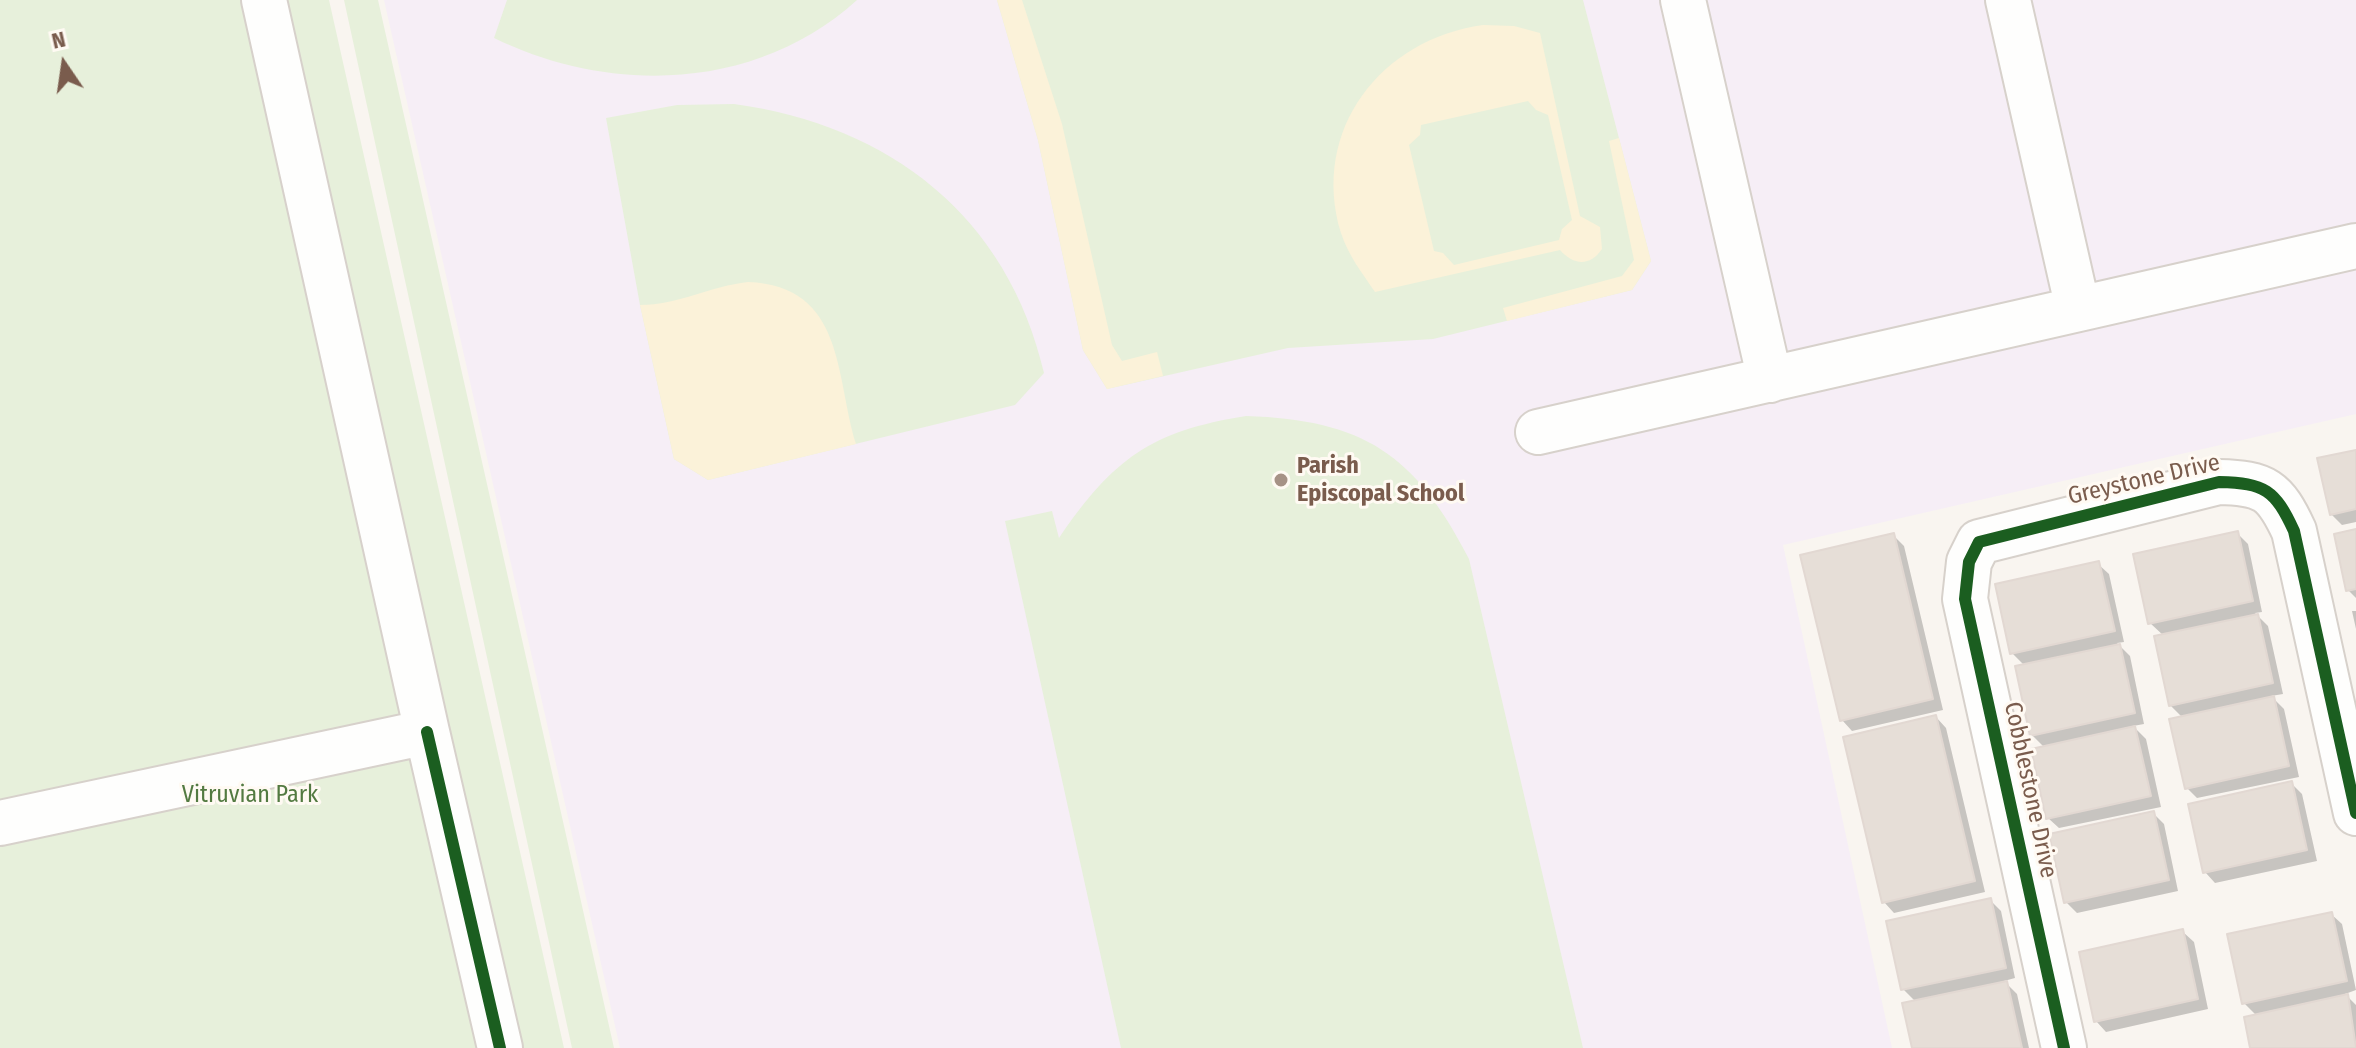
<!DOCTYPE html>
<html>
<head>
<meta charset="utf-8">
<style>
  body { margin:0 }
  #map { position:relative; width:2356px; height:1048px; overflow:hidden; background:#f9f5f0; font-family:"Fira Sans Condensed",sans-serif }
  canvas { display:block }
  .north { position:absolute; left:24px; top:24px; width:80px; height:80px; -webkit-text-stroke:6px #fffaf3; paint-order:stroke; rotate:347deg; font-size:22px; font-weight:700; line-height:32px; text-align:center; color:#7a5c4d }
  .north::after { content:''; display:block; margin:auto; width:28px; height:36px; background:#7a5c4d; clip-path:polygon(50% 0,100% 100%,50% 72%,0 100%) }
</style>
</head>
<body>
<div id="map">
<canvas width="2356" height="1048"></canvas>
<div class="north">N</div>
</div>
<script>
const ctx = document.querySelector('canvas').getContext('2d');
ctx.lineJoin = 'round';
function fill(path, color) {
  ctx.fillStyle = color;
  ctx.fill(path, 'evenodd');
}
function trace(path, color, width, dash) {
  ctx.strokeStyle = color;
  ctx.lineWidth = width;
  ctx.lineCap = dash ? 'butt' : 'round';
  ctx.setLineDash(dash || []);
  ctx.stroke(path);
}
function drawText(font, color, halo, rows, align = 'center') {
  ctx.font = font + ' "Fira Sans Condensed",sans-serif';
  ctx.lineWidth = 6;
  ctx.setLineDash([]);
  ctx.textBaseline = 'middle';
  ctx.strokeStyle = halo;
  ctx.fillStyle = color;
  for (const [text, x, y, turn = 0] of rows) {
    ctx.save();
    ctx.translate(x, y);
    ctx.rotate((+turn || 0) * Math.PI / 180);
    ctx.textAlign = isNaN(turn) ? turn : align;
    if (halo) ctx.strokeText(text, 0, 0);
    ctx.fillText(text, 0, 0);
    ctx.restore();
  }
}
fill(new Path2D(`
  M384 0H2356V414L1783 545 1892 1048H620Z`), '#f6eef6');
fill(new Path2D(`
  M0 0H329L564 1048H0Z
  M344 0H378L614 1048H572Z
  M507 0H857C757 91 611 95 494 38Z
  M997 0H1583L1651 261 1632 290 1433 339 1288 348 1107 389 1083 350 1038 140Z
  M734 104C890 125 1008 217 1044 373L1015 405 708 480 674 459 640 305 606 118 677 105Z
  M1246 416C1364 420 1415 454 1469 559L1583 1048H1121L1005 521 1052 511 1059 538C1113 459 1151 431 1246 416Z`), '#e7f0db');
fill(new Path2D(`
  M997 0H1022L1062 124 1112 345 1122 361 1157 352 1163 376 1107 389 1083 350 1038 140Z
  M1483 25 1514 26 1540 33 1580 216 1600 227 1602 249C1590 267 1573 265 1560 250L1375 292C1362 273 1348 255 1341 233 1310 130 1381 39 1483 25ZM1528 101 1536 110 1548 115 1572 220 1562 229 1559 240 1454 265 1443 253 1434 251 1409 145 1420 135 1421 125Z
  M1619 138 1651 261 1632 290 1507 321 1503 308 1622 276 1634 260 1609 141Z
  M748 282C845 286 835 375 856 444L708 480 674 459 640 305C678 305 711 286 748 282Z`), '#fbf2d9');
fill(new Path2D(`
  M2356 452V522L2342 525 2331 514Z
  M2356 531V598L2348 590Z
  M2237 533 2248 544 2262 612 2255 613 2268 626 2283 694 2271 696 2284 709 2299 777 2197 798 2187 788 2183 718 2170 705 2164 636 2150 623Z
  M1893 535 1904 546 1943 710 1852 731 1842 720Z
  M2098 564 2109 574 2124 642 2117 643 2130 656 2144 724 2133 726 2146 739 2161 807 2059 828 2048 818 2045 748 2032 735 2025 666 2012 653Z
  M2352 611H2356V629Z
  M1936 717 1946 728 1985 892 1894 913 1884 902Z
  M2291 783 2302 794 2317 861 2215 883 2205 872Z
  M2153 813 2164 824 2178 891 2077 913 2066 902Z
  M1990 900 2001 911 2015 978 2004 981 2017 994 2029 1048H1914L1916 1002 1903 989Z
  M2331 914 2342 924 2356 990 2345 994 2356 1005V1048H2252L2257 1016 2244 1003Z
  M2183 932 2194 942 2208 1009 2106 1032 2096 1021Z`), '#0003');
const building = new Path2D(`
  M2356 450V509L2330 515 2317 458Z
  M2356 529V589L2346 591 2334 534Z
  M2238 531 2253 601 2148 624 2133 554Z
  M1894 533 1933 699 1840 721 1800 555Z
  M2099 561 2115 631 2010 654 1995 584Z
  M2258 614 2273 683 2169 706 2154 636Z
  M2120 644 2135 713 2030 736 2015 666Z
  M2274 696 2289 766 2185 789 2169 719Z
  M1936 715 1975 881 1882 903 1843 737Z
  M2135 726 2151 796 2046 819 2031 749Z
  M2292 781 2307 850 2203 873 2188 804Z
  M2154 811 2169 880 2064 903 2049 834Z
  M1991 898 2006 968 1901 990 1886 921Z
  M2332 912 2347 981 2242 1004 2227 934Z
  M2183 929 2198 999 2094 1022 2079 952Z
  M2007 981 2022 1048H1912L1902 1003Z
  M2348 994 2356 1048H2250L2244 1017Z`);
fill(building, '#e6ded7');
trace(building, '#e2d8d2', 2);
const minor = new Path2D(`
  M1683 0 1770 380
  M2008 0 2078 309
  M1538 432 2356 246
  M427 732 500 1048
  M0 823 427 732 264 0
  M2064 1048 1965 599 1969 562 1979 542 2219 482C2265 483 2275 490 2294 531L2356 813`);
trace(minor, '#d7d1cb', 48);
trace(minor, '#fefefd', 44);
trace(new Path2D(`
  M427 732 500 1048
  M2064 1048 1965 599 1969 562 1979 542 2219 482C2265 483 2275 490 2294 531L2356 813`), '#1b5e20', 12);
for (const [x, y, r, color] of [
  [1281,480,8,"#a69286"]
]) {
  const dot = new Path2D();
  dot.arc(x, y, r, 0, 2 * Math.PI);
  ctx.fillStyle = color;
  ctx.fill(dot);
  trace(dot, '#fffaf3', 3);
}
drawText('bold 24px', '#7a5c4d', '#fffaf3', [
  ["Parish",1297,466],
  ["Episcopal School",1297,494]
], 'left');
drawText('24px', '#7a5c4d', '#fffaf3', [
  ["Greystone Drive",2144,480,-13],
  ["Cobblestone Drive",2030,790,78]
]);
drawText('24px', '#537a41', '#fffaf3', [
  ["Vitruvian Park",250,795]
]);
</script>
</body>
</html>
